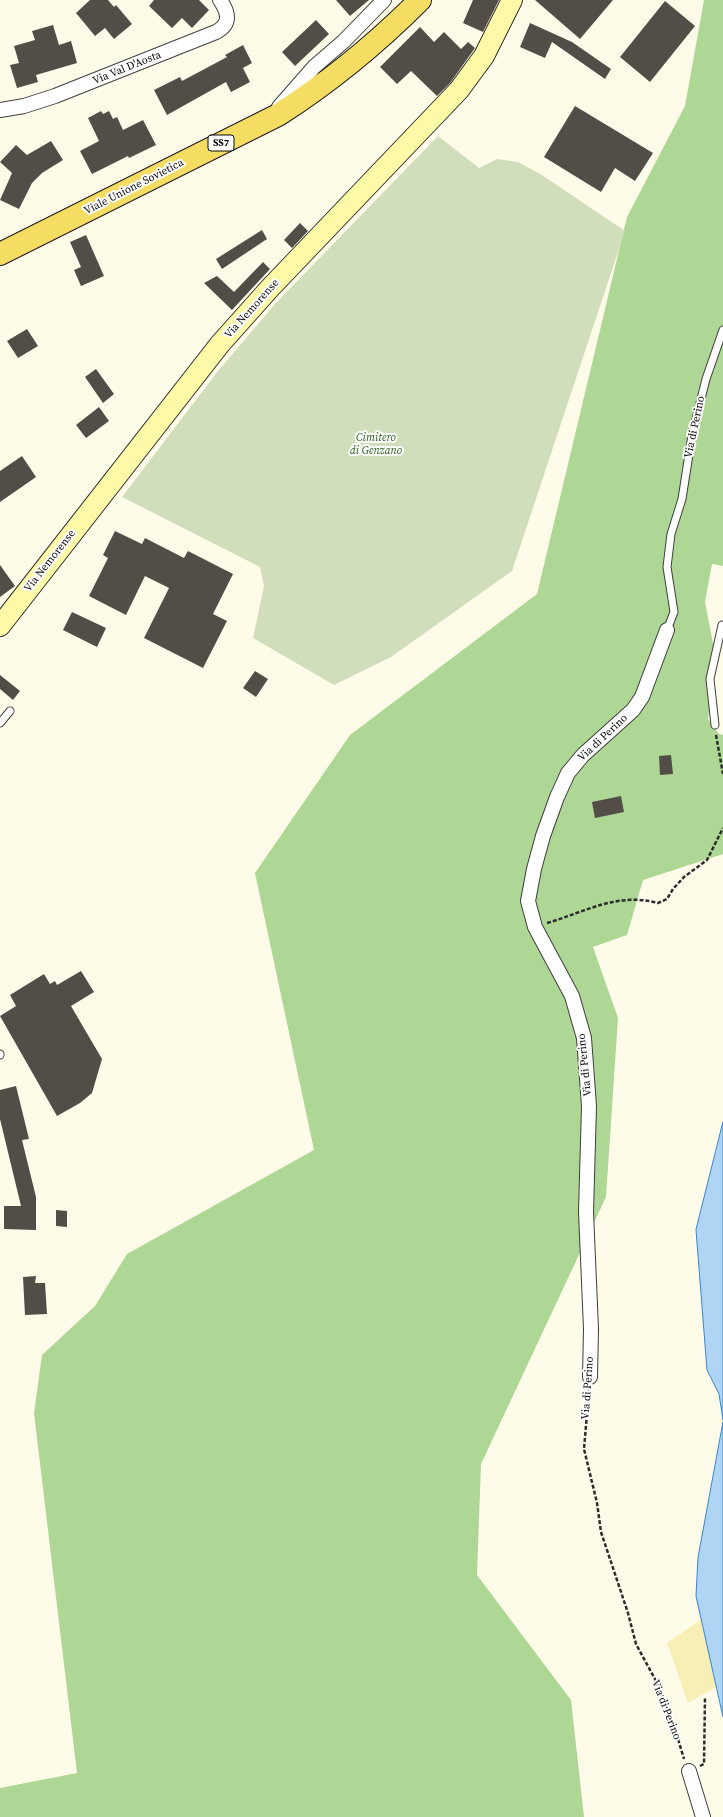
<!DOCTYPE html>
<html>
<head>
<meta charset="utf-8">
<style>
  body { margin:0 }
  canvas { display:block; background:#fefce9 }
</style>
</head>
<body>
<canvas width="723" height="1817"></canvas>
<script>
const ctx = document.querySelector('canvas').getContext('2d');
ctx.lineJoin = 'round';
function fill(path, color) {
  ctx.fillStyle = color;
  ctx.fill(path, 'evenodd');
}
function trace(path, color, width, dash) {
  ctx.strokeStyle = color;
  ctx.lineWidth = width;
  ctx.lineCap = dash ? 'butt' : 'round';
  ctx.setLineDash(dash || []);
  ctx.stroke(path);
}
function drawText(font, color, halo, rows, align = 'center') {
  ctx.font = font + ' "Source Serif 4",serif';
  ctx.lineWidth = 4;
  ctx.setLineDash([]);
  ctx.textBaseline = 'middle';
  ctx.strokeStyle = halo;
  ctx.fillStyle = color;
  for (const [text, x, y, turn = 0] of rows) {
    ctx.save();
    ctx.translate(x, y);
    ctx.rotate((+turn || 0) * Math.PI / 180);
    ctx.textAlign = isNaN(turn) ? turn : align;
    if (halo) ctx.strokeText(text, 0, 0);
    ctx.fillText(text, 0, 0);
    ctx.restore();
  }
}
fill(new Path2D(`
  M704 0H723V566L712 564 705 602 716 659 708 719 719 734 723 735V854L643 880 627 935 593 947 618 1018 606 1197 481 1464 477 1575 571 1700 584 1817H0V1788L77 1773 34 1413 42 1355 95 1306 127 1254 314 1150 255 873 350 735 537 594 627 217 685 106Z`), '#aed795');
fill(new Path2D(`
  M701 1619 716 1687 688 1703 667 1643Z`), '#f8efb7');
fill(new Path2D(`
  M438 136 479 168 497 159 518 162 542 175 625 231 512 571 391 657 334 685 253 638 264 586 260 567 122 497 218 371 275 304Z`), '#d1debc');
const water = new Path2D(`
  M723 1122V1420L719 1394 707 1370 696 1230Z
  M723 1422V1717L696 1596 698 1558Z`);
fill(water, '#b0d5f4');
trace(water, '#3985c9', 1);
fill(new Path2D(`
  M90 0H108L114 7 116 5 132 24 114 39 105 28 95 36 76 13Z
  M154 0H199L209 10 192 28 182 18 172 28 149 6Z
  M336 0H369L350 16Z
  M473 0H499L483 32 463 23Z
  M535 0H613L580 39Z
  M665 1 695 26 650 82 620 57Z
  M316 20 329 34 295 66 282 52Z
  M530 23 572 42 611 69 605 79 552 42 545 58 520 47Z
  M53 25 59 45 71 41 77 63 36 75 38 82 17 88 10 65 19 63 14 46 35 40 32 31Z
  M420 27 434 42 444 32 461 49 468 42 475 48 450 83 437 96 411 71 397 84 380 67Z
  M243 45 252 63 243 68 250 82 231 92 226 82 167 115 154 90 180 77 182 81 227 57 225 55Z
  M575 106 653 153 635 181 615 168 601 192 544 157Z
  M101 111 103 114 109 111 113 119 117 117 123 130 143 120 156 145 129 158 128 156 92 174 80 151 99 141 88 118Z
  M51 141 63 160 42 173 32 183 19 209 0 200 12 173 0 162 16 145 27 155Z
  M300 223 308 231 292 248 284 240Z
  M262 230 267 239 222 269 216 259Z
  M86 235 104 276 81 286 74 270 81 267 70 242Z
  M263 262 270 269 232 310 204 283 217 276 234 292Z
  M27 329 38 346 18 358 7 341Z
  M96 369 114 394 103 403 85 377Z
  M99 407 109 421 86 438 76 425Z
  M22 456 36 477 0 502V471Z
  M115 531 142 544 145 538 184 558 188 551 233 574 213 614 227 621 203 668 144 638 169 588 145 576 126 615 89 596 108 558 103 555Z
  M0 565 15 586 0 597Z
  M72 612 106 628 97 647 63 630Z
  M255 671 268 679 256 697 243 688Z
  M0 675 20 691 13 700 0 689Z
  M671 755 673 774 660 775 659 756Z
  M621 796 624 812 595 818 592 802Z
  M81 971 94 992 71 1006 102 1059 92 1093 80 1103 57 1116 0 1016 16 1006 10 995 44 974 50 984 55 981 57 985Z
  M16 1086 29 1139 22 1140 36 1197V1230L4 1229V1206H21L0 1119V1090Z
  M56 1210 67 1211V1227L56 1226Z
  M36 1276 35 1283H45L47 1314 25 1315 23 1277Z`), '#534d48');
const lane = new Path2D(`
  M667 630 674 612 667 567 671 534 682 499 692 435 706 379 723 330
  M0 723 10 711
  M715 725 710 679 722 625
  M0 1054V1055`);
const street = new Path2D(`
  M279 107 314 67 344 41 384 0
  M0 110 24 106 55 96 216 32C231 24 229 13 220 0
  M590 1377 591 1329 586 1212 589 1106 584 1038 572 996 535 927 528 901 534 869 543 836 557 797 568 773 583 755 633 710 642 697 667 630
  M689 1771 703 1817`);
const secondary = new Path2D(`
  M0 626 220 344 270 288 459 90 484 56 512 0`);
const primary = new Path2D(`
  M0 254 278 115C330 82 377 43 420 0`);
trace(lane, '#3e3e3e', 9);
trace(street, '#3e3e3e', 16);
trace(secondary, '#2d2d2d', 22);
trace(primary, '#1c1c1c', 24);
trace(new Path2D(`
  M716 735 723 774
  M547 923C585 912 617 892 658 903L667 899 673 889 684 877 707 860 723 828
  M589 1390 584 1449 597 1503 601 1532 628 1613 636 1644 656 1681 672 1719 684 1759
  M700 1766 704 1764 705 1697`), '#2d2d2d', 2.5, [4, 2]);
trace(lane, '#fff', 7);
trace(street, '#fff', 14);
trace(secondary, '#fdf9a6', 20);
trace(primary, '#f5dc63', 22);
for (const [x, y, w] of [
  [221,143,26]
]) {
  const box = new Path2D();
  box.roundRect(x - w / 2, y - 8, w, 16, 3);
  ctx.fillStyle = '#fff';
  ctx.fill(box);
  trace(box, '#0b0b0b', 1);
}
drawText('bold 10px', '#0b0b0b', null, [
  ["SS7",221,143]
]);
drawText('11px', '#0b0b0b', '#fff', [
  ["Via Val D'Aosta",127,68,-22],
  ["Viale Unione Sovietica",134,187,-27],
  ["Via Nemorense",252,309,-48],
  ["Via di Perino",695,427,-78],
  ["Via Nemorense",50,561,-52],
  ["Via di Perino",603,738,-43],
  ["Via di Perino",585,1065,-96],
  ["Via di Perino",588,1388,-86],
  ["Via di Perino",666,1710,69]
]);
drawText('italic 11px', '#27601e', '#fff', [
  ["Cimitero",376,438],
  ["di Genzano",376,451]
]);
</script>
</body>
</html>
